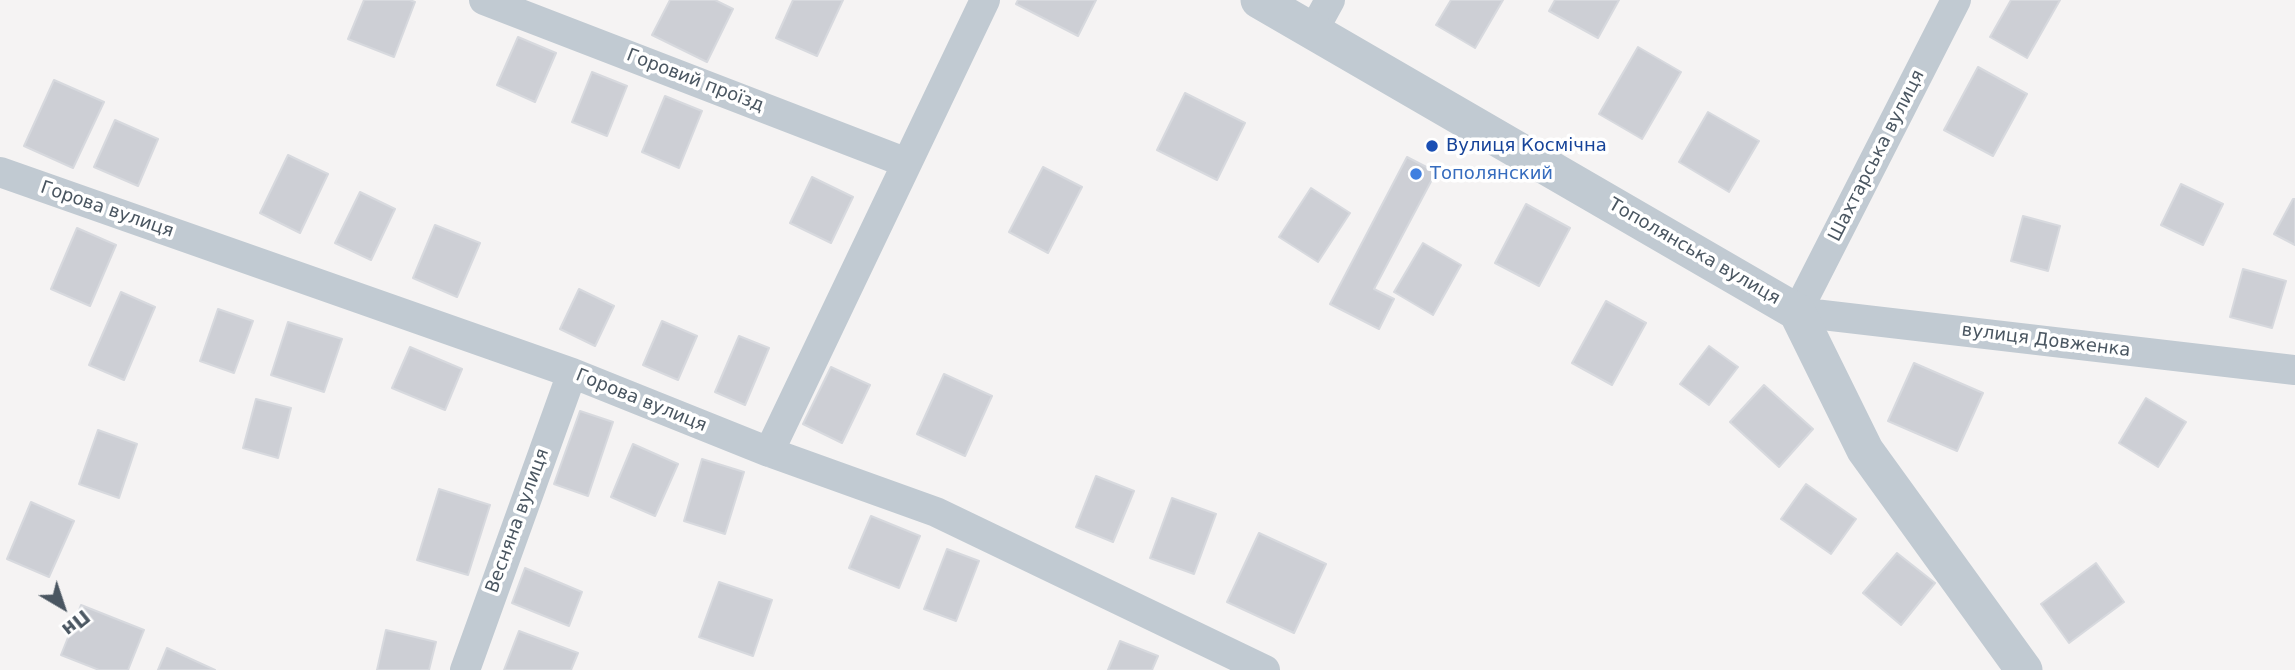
<!DOCTYPE html>
<html>
<head>
<meta charset="utf-8">
<style>
  body { margin:0 }
  #map { position:relative; width:2295px; height:670px; overflow:hidden; background:#f5f3f3; font-family:"DejaVu Sans",sans-serif }
  canvas { display:block }
  .north { position:absolute; left:28px; top:572px; width:70px; height:70px; -webkit-text-stroke:5px #fff; paint-order:stroke; rotate:141deg; font-size:19px; font-weight:700; line-height:28px; text-align:center; color:#4a5661 }
  .north::after { content:''; display:block; margin:auto; width:24px; height:32px; background:#4a5661; clip-path:polygon(50% 0,100% 100%,50% 72%,0 100%) }
</style>
</head>
<body>
<div id="map">
<canvas width="2295" height="670"></canvas>
<div class="north">Пн</div>
</div>
<script>
const ctx = document.querySelector('canvas').getContext('2d');
ctx.lineJoin = 'round';
function fill(path, color) {
  ctx.fillStyle = color;
  ctx.fill(path, 'evenodd');
}
function trace(path, color, width, dash) {
  ctx.strokeStyle = color;
  ctx.lineWidth = width;
  ctx.lineCap = dash ? 'butt' : 'round';
  ctx.setLineDash(dash || []);
  ctx.stroke(path);
}
function drawText(font, color, halo, rows, align = 'center') {
  ctx.font = font + ' "DejaVu Sans",sans-serif';
  ctx.lineWidth = 7;
  ctx.setLineDash([]);
  ctx.textBaseline = 'middle';
  ctx.strokeStyle = halo;
  ctx.fillStyle = color;
  for (const [text, x, y, turn = 0] of rows) {
    ctx.save();
    ctx.translate(x, y);
    ctx.rotate((+turn || 0) * Math.PI / 180);
    ctx.textAlign = isNaN(turn) ? turn : align;
    if (halo) ctx.strokeText(text, 0, 0);
    ctx.fillText(text, 0, 0);
    ctx.restore();
  }
}
const building = new Path2D(`
  M364 0H410L415 2 394 57 348 39Z
  M670 0H715L733 9 707 62 652 35Z
  M793 0H843L817 56 776 38Z
  M1018 0H1096L1078 36 1016 4Z
  M1451 0H1503L1475 48 1436 25Z
  M1555 0H1619L1598 38 1549 11Z
  M2011 0H2060L2027 58 1990 37Z
  M518 37 556 53 535 102 497 85Z
  M1638 47 1681 72 1642 139 1599 114Z
  M1978 67 2027 94 1993 156 1944 130Z
  M592 72 627 86 607 136 572 122Z
  M54 80 104 102 73 168 24 146Z
  M1185 93 1245 123 1217 180 1157 150Z
  M665 96 702 111 679 168 642 152Z
  M1708 112 1759 141 1729 192 1679 162Z
  M115 120 158 139 138 186 94 167Z
  M288 155 328 174 300 233 260 213Z
  M1407 157 1436 172 1374 289 1394 299 1379 329 1330 304Z
  M1043 167 1082 187 1048 253 1009 232Z
  M812 177 853 197 831 243 790 223Z
  M2181 184 2223 204 2203 245 2161 225Z
  M1311 188 1350 213 1318 262 1279 237Z
  M360 192 395 209 371 260 335 243Z
  M2293 199H2295V245L2274 234Z
  M1526 204 1570 228 1539 286 1495 263Z
  M2023 216 2060 226 2048 271 2011 261Z
  M435 225 480 243 457 297 413 278Z
  M77 228 116 245 90 306 51 289Z
  M1423 243 1461 265 1433 315 1394 292Z
  M2243 269 2286 281 2272 328 2230 317Z
  M579 289 614 306 595 346 560 329Z
  M121 292 155 307 124 380 89 365Z
  M1606 301 1646 323 1612 385 1572 363Z
  M218 309 253 321 234 373 200 361Z
  M662 321 697 336 678 380 643 365Z
  M288 322 342 339 324 392 271 375Z
  M739 336 769 348 745 405 715 392Z
  M1709 346 1738 367 1709 405 1680 384Z
  M410 347 462 369 445 410 392 388Z
  M1914 363 1983 393 1957 451 1888 421Z
  M831 367 870 385 842 443 803 424Z
  M944 374 992 396 965 456 917 434Z
  M1764 385 1813 429 1779 467 1730 422Z
  M2146 398 2186 422 2158 467 2119 443Z
  M256 399 291 408 278 458 243 448Z
  M580 411 613 422 588 496 554 484Z
  M98 430 137 444 119 498 79 484Z
  M633 444 678 464 655 516 611 497Z
  M702 459 744 472 725 534 684 521Z
  M1096 476 1134 491 1113 542 1076 527Z
  M1806 484 1856 519 1831 554 1781 519Z
  M439 489 490 505 468 575 417 560Z
  M1172 498 1216 514 1194 574 1150 558Z
  M31 502 74 521 49 577 7 559Z
  M871 516 920 536 899 588 849 568Z
  M1259 533 1326 564 1294 633 1227 602Z
  M947 549 979 561 956 621 924 609Z
  M1897 553 1935 583 1901 625 1863 593Z
  M2096 563 2124 602 2069 643 2041 604Z
  M525 568 582 592 569 626 512 603Z
  M719 582 772 600 753 656 699 637Z
  M81 605 144 630 128 670H99L61 655Z
  M386 630 436 642 429 670H377Z
  M519 631 578 653 571 670H504Z
  M1120 641 1158 656 1152 670H1108Z
  M167 648 215 670H158Z`);
fill(building, '#cdcfd5');
trace(building, '#d7d9de', 2);
trace(new Path2D(`
  M484 0 907 163
  M1956 0 1797 312 2295 370
  M1313 31 1330 0
  M0 172 572 373 769 452 936 512 1265 670
  M769 452 985 0
  M465 670 572 373`), '#c1cad2', 30);
trace(new Path2D(`
  M1259 0 1797 312 1865 450 2024 670`), '#c1cad2', 37);
for (const [x, y, r, color] of [
  [1432,146,7,"#1a4fb4"],
  [1416,174,7,"#3f7fe0"]
]) {
  const dot = new Path2D();
  dot.arc(x, y, r, 0, 2 * Math.PI);
  ctx.fillStyle = color;
  ctx.fill(dot);
  trace(dot, '#fff', 2.5);
}
drawText('18px', '#4a5661', '#fff', [
  ["Горовий проїзд",695,81,21],
  ["Шахтарська вулиця",1877,156,-63],
  ["Горова вулиця",107,210,19],
  ["Тополянська вулиця",1694,252,30],
  ["вулиця Довженка",2046,341,7],
  ["Горова вулиця",641,401,22],
  ["Весняна вулиця",518,521,-70]
]);
drawText('18px', '#164399', '#fff', [
  ["Вулиця Космічна",1446,146]
], 'left');
drawText('18px', '#366cbe', '#fff', [
  ["Тополянский",1430,174]
], 'left');
</script>
</body>
</html>
